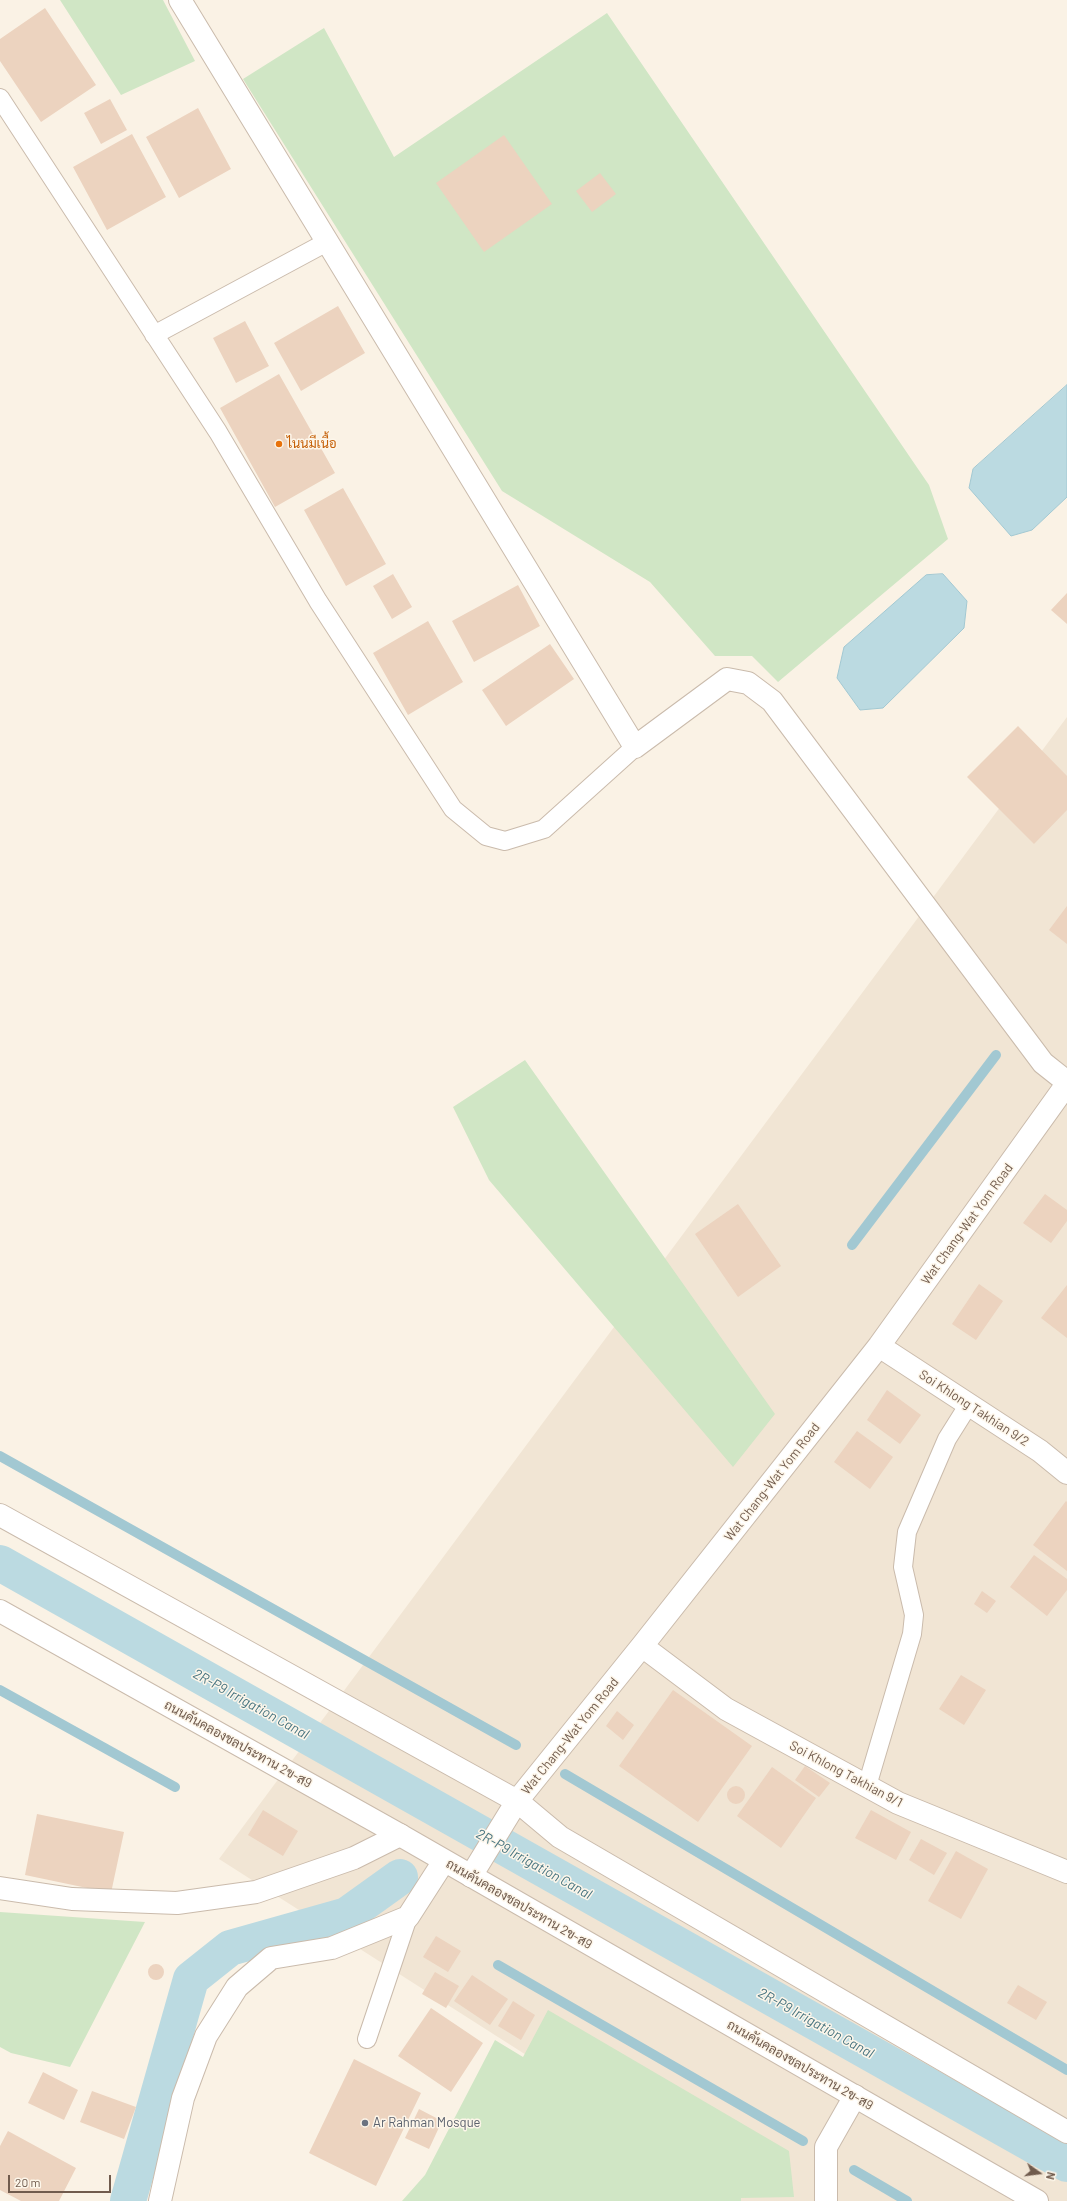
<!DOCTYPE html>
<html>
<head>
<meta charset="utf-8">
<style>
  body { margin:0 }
  #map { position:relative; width:1067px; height:2201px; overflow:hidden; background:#faf2e5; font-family:Barlow,sans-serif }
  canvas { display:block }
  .north { position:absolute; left:1019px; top:2153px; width:40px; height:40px; -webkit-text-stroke:3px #fdf6ea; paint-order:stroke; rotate:104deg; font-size:11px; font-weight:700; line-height:16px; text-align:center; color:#705b4d }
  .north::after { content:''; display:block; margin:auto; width:14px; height:18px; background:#705b4d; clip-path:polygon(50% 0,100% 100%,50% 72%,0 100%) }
  .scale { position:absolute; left:8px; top:2175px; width:103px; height:18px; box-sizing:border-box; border:2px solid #705b4d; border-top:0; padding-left:5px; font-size:12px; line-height:14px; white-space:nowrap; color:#705b4d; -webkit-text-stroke:3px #fdf6ea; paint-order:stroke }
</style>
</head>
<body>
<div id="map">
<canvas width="1067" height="2201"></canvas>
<div class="north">N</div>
<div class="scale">20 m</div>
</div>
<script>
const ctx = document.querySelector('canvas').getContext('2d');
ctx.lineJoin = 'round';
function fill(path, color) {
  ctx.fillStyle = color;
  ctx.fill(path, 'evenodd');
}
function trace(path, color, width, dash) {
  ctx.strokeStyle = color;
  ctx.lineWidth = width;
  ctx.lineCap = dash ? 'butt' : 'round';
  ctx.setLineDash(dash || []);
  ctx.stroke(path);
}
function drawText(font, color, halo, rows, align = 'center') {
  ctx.font = font + ' Barlow,Sarabun,sans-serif';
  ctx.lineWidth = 3;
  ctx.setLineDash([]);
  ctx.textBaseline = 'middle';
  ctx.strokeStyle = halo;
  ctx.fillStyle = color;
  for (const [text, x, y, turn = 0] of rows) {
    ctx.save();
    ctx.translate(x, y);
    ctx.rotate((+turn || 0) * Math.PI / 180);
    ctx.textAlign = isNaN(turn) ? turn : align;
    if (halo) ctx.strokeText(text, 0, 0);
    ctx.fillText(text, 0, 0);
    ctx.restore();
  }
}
fill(new Path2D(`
  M1067 717V2201H714L719 2178 219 1859Z`), '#f1e5d4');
fill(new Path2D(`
  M60 0H163L195 61 121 95Z
  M607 13 929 485 948 539 778 682 752 656H715L650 582 502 491 243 79 324 28 394 157Z
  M525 1060 775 1414 733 1467 489 1180 453 1107Z
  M0 1912 145 1922 70 2067 11 2053 0 2047Z
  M548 2010 789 2151 794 2197 741 2198V2201H402L425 2175 495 2040 523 2057Z`), '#d0e6c5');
const water = new Path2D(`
  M1067 385V497L1032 530 1011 536 969 488 973 469Z
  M943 574 967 601 964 628 883 708 860 710 837 678 844 647 926 575Z`);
fill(water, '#bbdae1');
trace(water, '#a2c8d2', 1);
trace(new Path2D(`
  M852 1245 996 1055
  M0 1456 516 1745
  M0 1690 175 1787
  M565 1774 1067 2070
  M498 1965 803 2141
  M854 2170 907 2201`), '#a2c8d2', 10);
trace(new Path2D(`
  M0 1563 1067 2164
  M128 2201 191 1979 230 1948 347 1915 400 1877`), '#bbdae1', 36);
fill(new Path2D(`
  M45 8 96 85 41 122 0 61V39Z
  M110 99 127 130 101 144 84 113Z
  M198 108 231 169 179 198 146 137Z
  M132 134 166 197 107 230 73 167Z
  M504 135 552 204 484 252 436 183Z
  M600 173 616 194 592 212 576 191Z
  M338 306 365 353 301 391 274 343Z
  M245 321 269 366 236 383 213 338Z
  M279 374 335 473 275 507 220 408Z
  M343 488 386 564 346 586 304 510Z
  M393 574 412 607 392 619 373 586Z
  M518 585 540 626 474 662 452 621Z
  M1067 593V624L1051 610Z
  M428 621 463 682 408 715 373 653Z
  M550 644 574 679 506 726 482 690Z
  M1018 726 1067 776V810L1034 844 967 777Z
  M1067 906V944L1049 930Z
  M1045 1194 1067 1210V1221L1051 1243 1023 1223Z
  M738 1204 781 1266 738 1297 695 1234Z
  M979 1284 1003 1301 976 1340 952 1324Z
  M1067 1285V1338L1041 1318Z
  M887 1390 921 1415 900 1444 867 1420Z
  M857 1431 893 1457 870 1489 834 1462Z
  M1066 1501 1067 1502V1571L1033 1545Z
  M1034 1555 1067 1579V1590L1047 1616 1010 1587Z
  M982 1591 996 1601 987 1613 974 1604Z
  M961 1675 986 1690 964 1725 939 1709Z
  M673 1690 752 1746 698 1822 619 1766Z
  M617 1711 634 1725 623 1740 606 1726Z
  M805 1766 830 1783 819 1797 795 1780Z
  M772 1767 816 1798 781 1848 737 1816Z
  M727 1795a9 9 0 1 1 18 0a9 9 0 1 1-18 0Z
  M263 1810 298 1831 283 1856 248 1835Z
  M871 1810 911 1832 896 1860 855 1838Z
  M37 1814 124 1832 111 1893 25 1875Z
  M921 1839 947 1853 934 1875 909 1860Z
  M956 1851 988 1869 961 1919 928 1901Z
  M436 1936 461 1951 448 1972 423 1957Z
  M148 1972a8 8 0 1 1 16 0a8 8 0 1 1-16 0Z
  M435 1972 459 1986 446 2008 422 1994Z
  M472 1975 508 1999 490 2025 454 2001Z
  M1018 1985 1047 2002 1036 2020 1007 2003Z
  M513 2001 535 2015 521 2040 498 2026Z
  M431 2008 483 2043 451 2092 398 2056Z
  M354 2059 421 2093 376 2186 309 2153Z
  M43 2072 78 2090 64 2120 28 2103Z
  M92 2091 136 2107 124 2139 80 2122Z
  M419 2109 442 2121 429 2149 405 2138Z
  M8 2131 76 2168 59 2201H21L0 2190V2146Z`), '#ecd3bf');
const service = new Path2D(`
  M0 98 218 432 318 601 453 809 486 836 505 841 544 829 635 747
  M154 335 327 242
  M867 1786 912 1634 914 1615 903 1567 907 1532 947 1439 969 1404
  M367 2039 408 1917`);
const minor = new Path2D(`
  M180 0 635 747 727 679 748 683 772 701 1043 1063 1067 1082
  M879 1346 1040 1451 1067 1473
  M0 1515 517 1801 560 1837 1067 2132
  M642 1646 726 1709 867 1786 898 1803 1067 1872
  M471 1876 517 1801 642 1646 879 1346 1067 1084
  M0 1888 72 1899 177 1903 256 1892 354 1858 400 1835
  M160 2201 183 2098 206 2036 237 1987 271 1958 332 1948 408 1917 444 1861
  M826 2201V2147L855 2096`);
const tertiary = new Path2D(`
  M0 1611 400 1835 1037 2201`);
trace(service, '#cabbac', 20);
trace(minor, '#cabbac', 24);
trace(tertiary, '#cabbac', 24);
trace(service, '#fff', 18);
trace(minor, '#fff', 22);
trace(tertiary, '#fff', 22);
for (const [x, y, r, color] of [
  [279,444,4,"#e8710a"],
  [365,2123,4,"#6b7280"]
]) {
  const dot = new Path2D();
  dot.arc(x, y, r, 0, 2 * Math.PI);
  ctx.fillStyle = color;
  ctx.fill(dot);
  trace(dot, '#fdf6ea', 1.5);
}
drawText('13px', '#c56008', '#fdf6ea', [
  ["ไนนมีเนื้อ",287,444]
], 'left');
drawText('13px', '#705b4d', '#fdf6ea', [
  ["Wat Chang-Wat Yom Road",967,1224,-54],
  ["Soi Khlong Takhian 9/2",974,1408,33],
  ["Wat Chang-Wat Yom Road",772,1482,-52],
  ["Wat Chang-Wat Yom Road",570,1736,-51],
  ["ถนนคันคลองชลประทาน 2ข-ส9",238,1744,29],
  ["Soi Khlong Takhian 9/1",846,1774,28],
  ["ถนนคันคลองชลประทาน 2ข-ส9",519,1904,30],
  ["ถนนคันคลองชลประทาน 2ข-ส9",800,2065,30]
]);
drawText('13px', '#5b616d', '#fdf6ea', [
  ["Ar Rahman Mosque",373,2123]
], 'left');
drawText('italic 14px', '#487581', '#fdf6ea', [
  ["2R-P9 Irrigation Canal",251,1704,29],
  ["2R-P9 Irrigation Canal",534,1864,29],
  ["2R-P9 Irrigation Canal",816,2023,29]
]);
</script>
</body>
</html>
